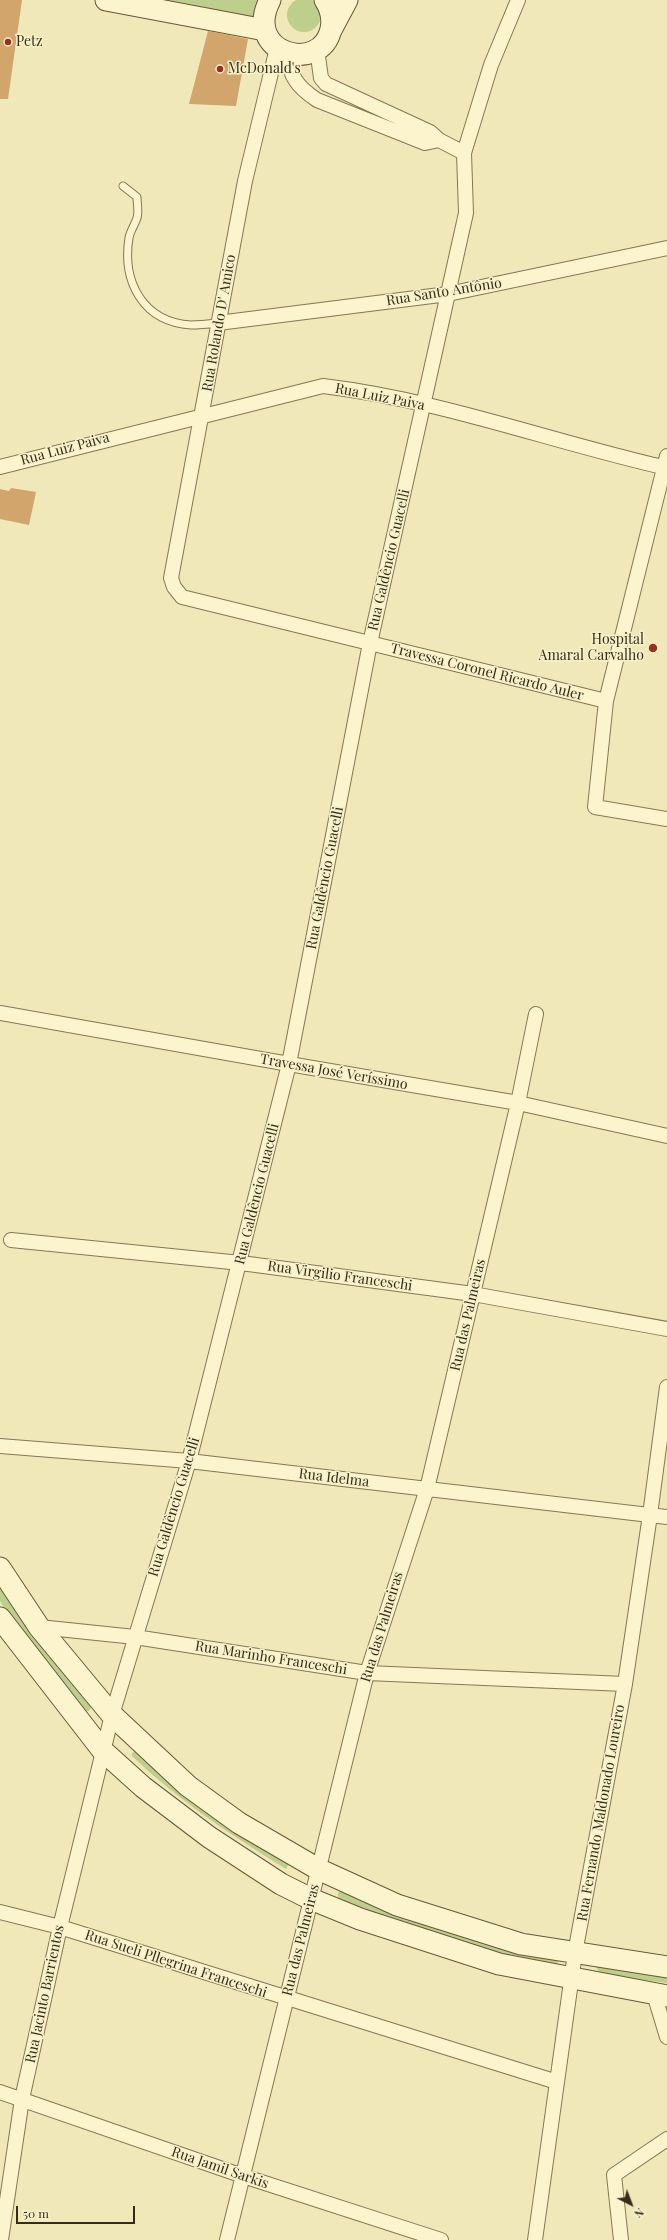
<!DOCTYPE html>
<html>
<head>
<meta charset="utf-8">
<style>
  body { margin:0 }
  #map { position:relative; width:667px; height:2240px; overflow:hidden; background:#f0e8b9; font-family:"Playfair Display",serif }
  canvas { display:block }
  .north { position:absolute; left:611px; top:2184px; width:40px; height:40px; -webkit-text-stroke:3px #f7f1c9; paint-order:stroke; rotate:138deg; font-size:11px; font-weight:700; line-height:16px; text-align:center; color:#352b19 }
  .north::after { content:''; display:block; margin:auto; width:14px; height:18px; background:#352b19; clip-path:polygon(50% 0,100% 100%,50% 72%,0 100%) }
  .scale { position:absolute; left:16px; top:2206px; width:119px; height:18px; box-sizing:border-box; border:2px solid #352b19; border-top:0; padding-left:5px; font-size:12px; line-height:14px; white-space:nowrap; color:#352b19; -webkit-text-stroke:3px #f7f1c9; paint-order:stroke }
</style>
</head>
<body>
<div id="map">
<canvas width="667" height="2240"></canvas>
<div class="north">N</div>
<div class="scale">50 m</div>
</div>
<script>
const ctx = document.querySelector('canvas').getContext('2d');
ctx.lineJoin = 'round';
function fill(path, color) {
  ctx.fillStyle = color;
  ctx.fill(path, 'evenodd');
}
function trace(path, color, width, dash) {
  ctx.strokeStyle = color;
  ctx.lineWidth = width;
  ctx.lineCap = dash ? 'butt' : 'round';
  ctx.setLineDash(dash || []);
  ctx.stroke(path);
}
function drawText(font, color, halo, rows, align = 'center') {
  ctx.font = font + ' "Playfair Display",serif';
  ctx.lineWidth = 3;
  ctx.setLineDash([]);
  ctx.textBaseline = 'middle';
  ctx.strokeStyle = halo;
  ctx.fillStyle = color;
  for (const [text, x, y, turn = 0] of rows) {
    ctx.save();
    ctx.translate(x, y);
    ctx.rotate((+turn || 0) * Math.PI / 180);
    ctx.textAlign = isNaN(turn) ? turn : align;
    if (halo) ctx.strokeText(text, 0, 0);
    ctx.fillText(text, 0, 0);
    ctx.restore();
  }
}
fill(new Path2D(`
  M287 15a17 17 0 1 1 34 0a17 17 0 1 1-34 0Z
  M153 0H262L256 22Z
  M0 1581 63 1672 91 1707 89 1711H85L14 1623 0 1601Z
  M137 1750 290 1862 286 1869C231 1835 179 1801 132 1756V1753Z
  M341 1890 394 1913 450 1933 557 1958 558 1963 553 1967H545L373 1914 338 1898V1893Z
  M600 1964 667 1974V1983L600 1974 596 1967Z`), '#bdce8d');
fill(new Path2D(`
  M0 0H22L8 99H0Z
  M208 31 248 39 236 106 189 104Z
  M11 488 36 492 29 525 0 519V489L9 491Z`), '#d1a56c');
const lane = new Path2D(`
  M123 186 137 197C137 203 139 212 137 218 135 225 130 231 129 238 122 282 143 322 191 325 200 325 209 324 218 323`);
const street = new Path2D(`
  M277 48 245 181 171 578 174 587 182 597 606 701
  M317 49 321 78 326 84 430 132 439 140 464 153
  M286 53C291 77 296 86 317 100L425 143 439 140
  M218 323 448 294 667 248
  M667 456 606 701 595 807 667 819
  M0 467 323 386C441 400 552 442 667 468
  M0 1013 289 1064 518 1103 667 1136
  M11 1240 241 1263 473 1294 667 1329
  M0 1446 189 1461 667 1517
  M39 1627 135 1637 367 1673 625 1684
  M0 1912 60 1927 557 2082
  M654 1994 667 2037
  M0 2092 243 2176 441 2240
  M1 2240 22 2099 60 1927 112 1715 189 1461 289 1064 370 643 466 213 464 153 491 65 518 0
  M227 2240 367 1673 427 1489 518 1103 536 1014
  M535 2240 575 1953 625 1684 650 1515 667 1387
  M621 2240 614 2175 667 2139`);
const secondary = new Path2D(`
  M106 0 265 30
  M270 0C242 54 321 75 331 29 333 19 331 9 325 0
  M331 30 347 0
  M0 1568 39 1627 112 1715 188 1786 239 1823 318 1869 397 1905 521 1944 667 1967
  M0 1618 103 1751 143 1787 209 1837 281 1884 311 1899 360 1919 499 1964 667 1996`);
trace(lane, '#877653', 9);
trace(street, '#877653', 16);
trace(secondary, '#695737', 23);
trace(lane, '#fbf4cc', 7);
trace(street, '#fbf4cc', 14);
trace(secondary, '#fbf4cc', 21);
for (const [x, y, r, color] of [
  [8,42,4,"#9a301f"],
  [220,69,4,"#9a301f"],
  [653,648,5,"#9a301f"]
]) {
  const dot = new Path2D();
  dot.arc(x, y, r, 0, 2 * Math.PI);
  ctx.fillStyle = color;
  ctx.fill(dot);
  trace(dot, '#f7f1c9', 1.5);
}
drawText('14px', '#352b19', '#f7f1c9', [
  ["Petz",16,42],
  ["McDonald's",228,69],
  ["Hospital",644,640,"right"],
  ["Amaral Carvalho",644,656,"right"]
], 'left');
drawText('14px', '#352b19', '#f7f1c9', [
  ["Rua Santo Antônio",444,292,-9],
  ["Rua Rolando D' Amico",219,323,-80],
  ["Rua Luiz Paiva",380,397,11],
  ["Rua Luiz Paiva",65,449,-15],
  ["Rua Galdêncio Guacelli",389,560,-77],
  ["Travessa Coronel Ricardo Auler",487,672,14],
  ["Rua Galdêncio Guacelli",325,878,-79],
  ["Travessa José Veríssimo",334,1072,10],
  ["Rua Galdêncio Guacelli",257,1194,-76],
  ["Rua Virgilio Franceschi",340,1276,8],
  ["Rua das Palmeiras",468,1315,-77],
  ["Rua Idelma",334,1478,7],
  ["Rua Galdêncio Guacelli",174,1507,-73],
  ["Rua das Palmeiras",382,1627,-73],
  ["Rua Marinho Franceschi",271,1658,9],
  ["Rua Fernando Maldonado Loureiro",601,1813,-80],
  ["Rua das Palmeiras",301,1940,-76],
  ["Rua Sueli Pllegrina Franceschi",176,1964,18],
  ["Rua Jacinto Barrientos",45,1994,-78],
  ["Rua Jamil Sarkis",220,2168,19]
]);
</script>
</body>
</html>
